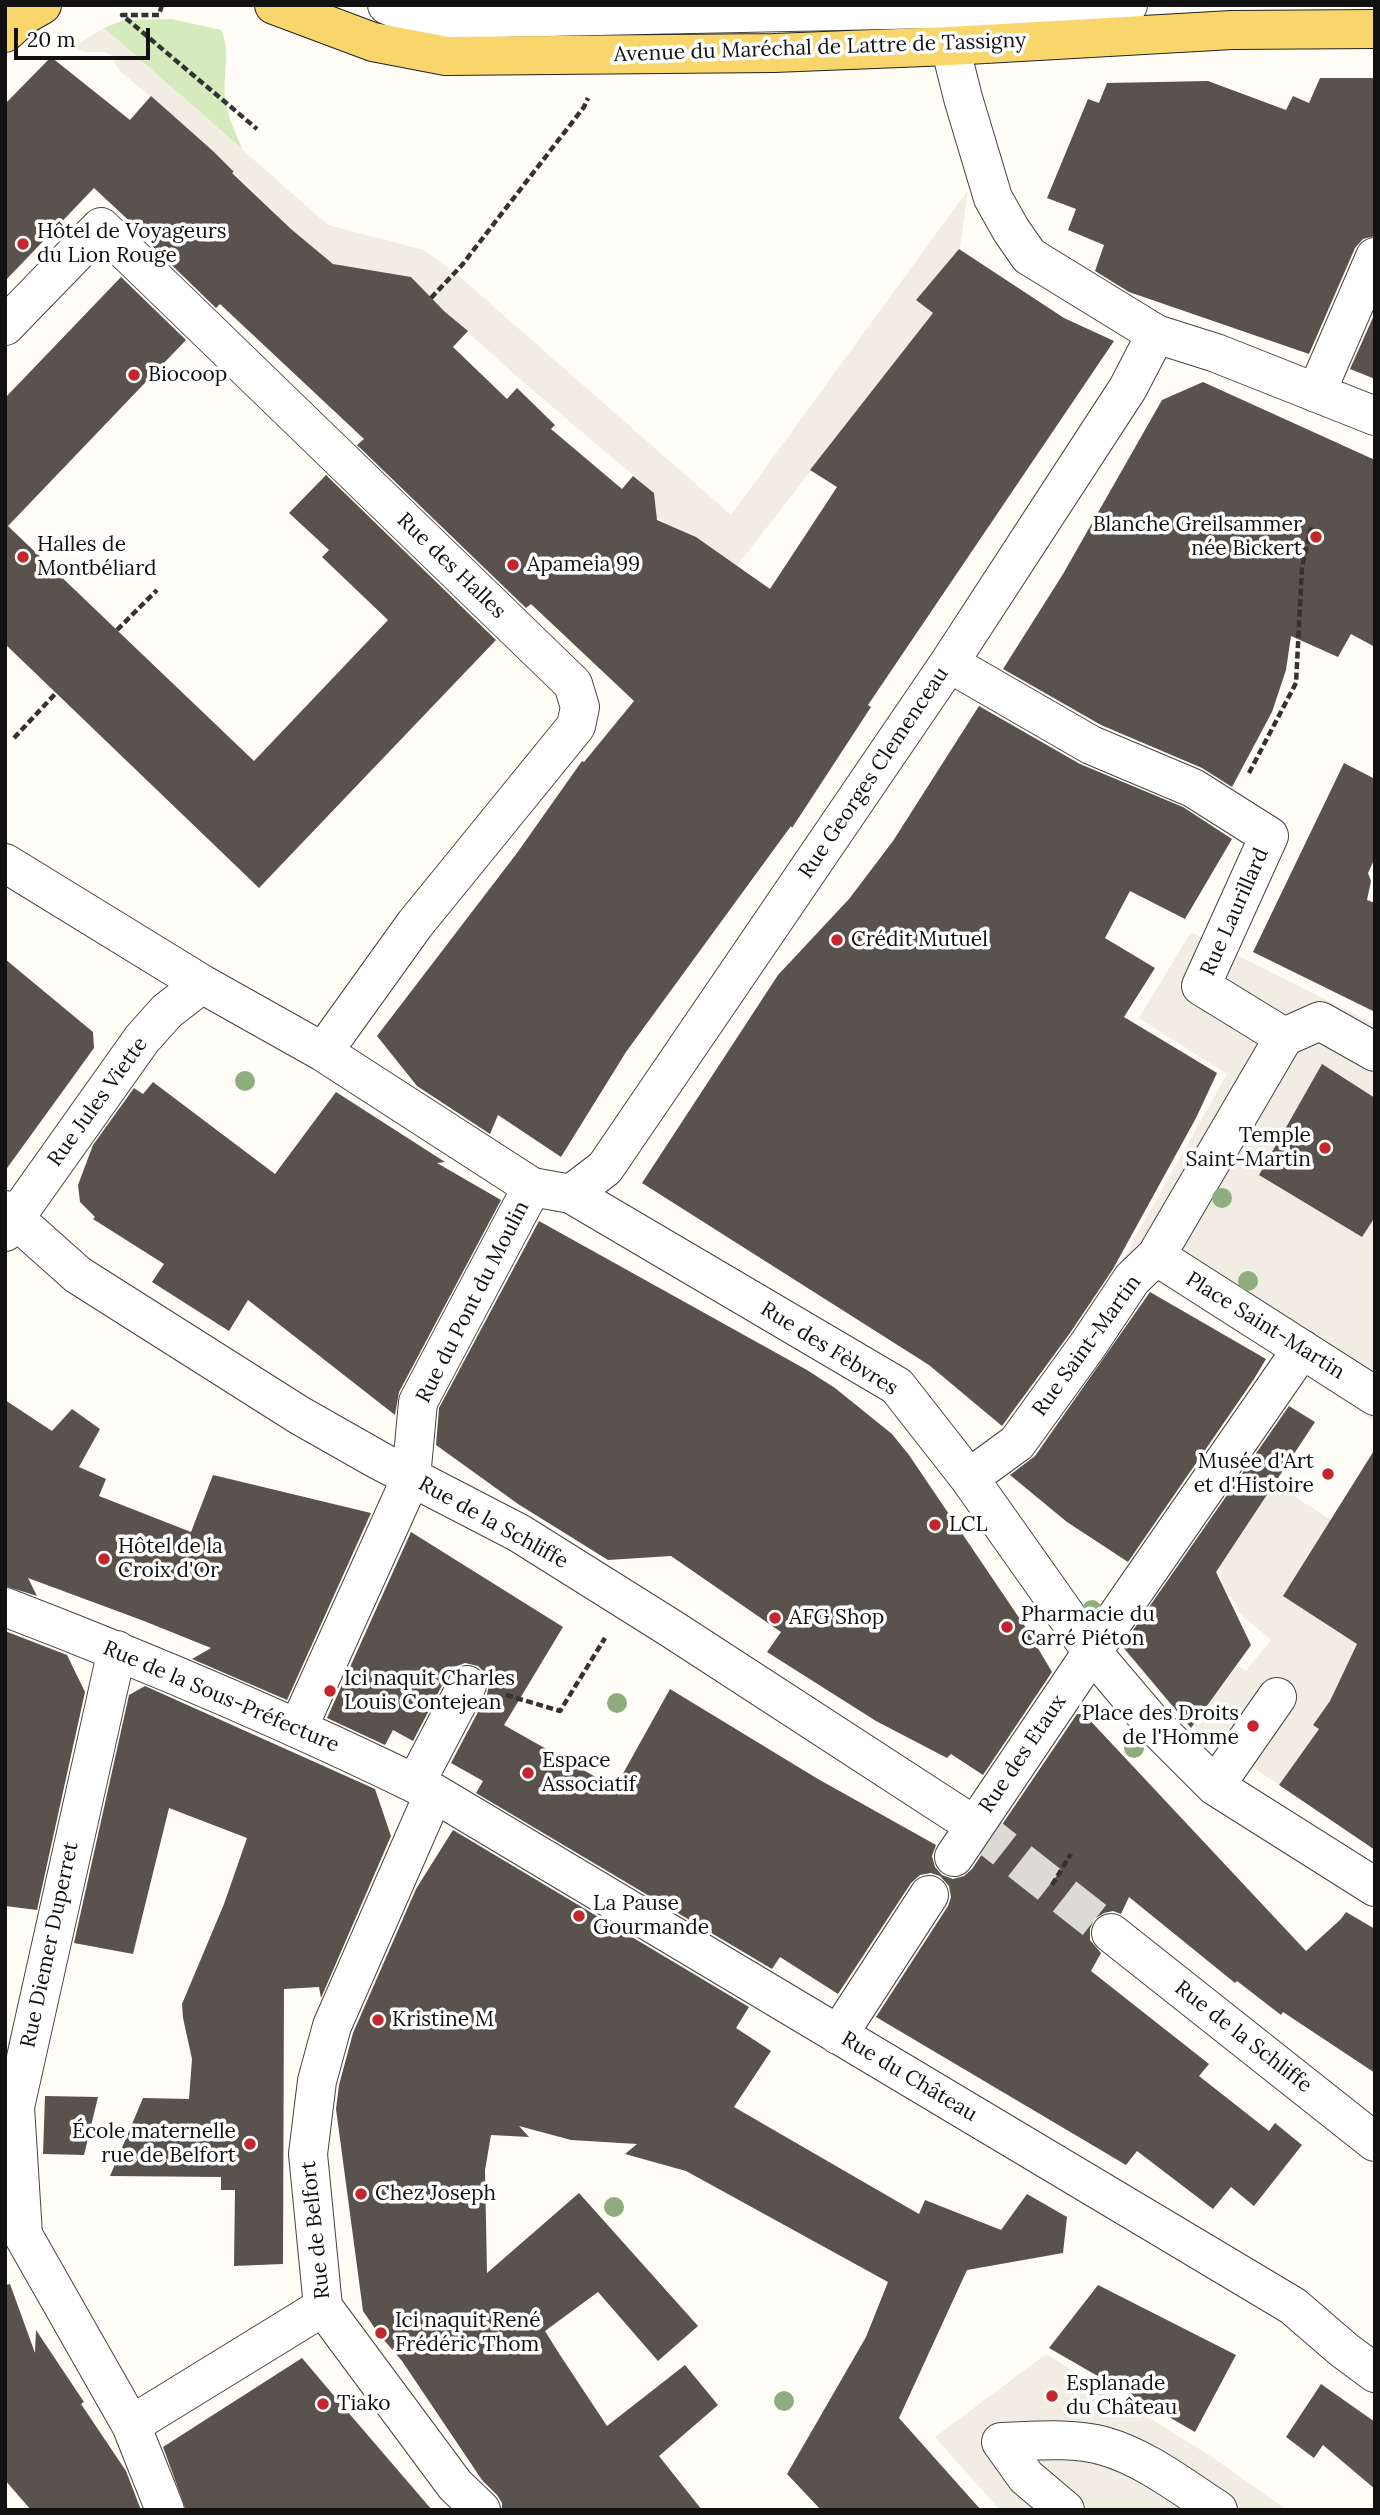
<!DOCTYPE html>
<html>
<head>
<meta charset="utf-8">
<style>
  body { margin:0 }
  #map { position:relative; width:1380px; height:2515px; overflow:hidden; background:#fffdf5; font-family:Lora,serif }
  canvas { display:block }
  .frame { position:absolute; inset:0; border:7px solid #111; pointer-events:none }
  .scale { position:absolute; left:14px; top:28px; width:136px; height:32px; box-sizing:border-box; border:4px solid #111; border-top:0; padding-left:9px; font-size:21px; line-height:24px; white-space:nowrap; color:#111; -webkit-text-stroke:5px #fff; paint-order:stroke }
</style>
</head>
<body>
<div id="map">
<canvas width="1380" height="2515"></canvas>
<div class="frame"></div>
<div class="scale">20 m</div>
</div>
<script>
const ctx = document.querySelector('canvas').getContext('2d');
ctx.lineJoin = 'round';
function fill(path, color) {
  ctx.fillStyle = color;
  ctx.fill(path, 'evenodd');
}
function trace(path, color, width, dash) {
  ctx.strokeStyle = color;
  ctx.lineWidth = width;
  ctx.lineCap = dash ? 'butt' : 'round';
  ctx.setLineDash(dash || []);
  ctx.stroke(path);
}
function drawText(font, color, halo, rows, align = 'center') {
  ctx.font = font + ' Lora,serif';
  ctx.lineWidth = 7;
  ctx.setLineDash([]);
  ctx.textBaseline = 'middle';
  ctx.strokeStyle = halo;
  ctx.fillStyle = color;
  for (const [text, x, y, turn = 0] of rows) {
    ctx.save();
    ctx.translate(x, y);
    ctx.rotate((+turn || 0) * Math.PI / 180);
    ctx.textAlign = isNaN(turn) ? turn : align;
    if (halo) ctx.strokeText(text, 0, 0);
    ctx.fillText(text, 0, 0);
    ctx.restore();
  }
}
fill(new Path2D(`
  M172 19 221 30C231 50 223 74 225 96 226 113 236 133 242 149L104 28 124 20Z`), '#d5ebbd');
fill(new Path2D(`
  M104 28 328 225 424 250 460 277 731 515 968 190 960 248 916 300 933 313 737 566 696 537 654 517 656 509 654 493 523 382 441 308 413 280 414 278 335 265 291 229 211 149 119 70 111 55 103 52H86L71 48Z
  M1191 932 1375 1024V1422L1274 1355 1122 1261 1227 1074 1139 1018Z
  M1274 1483 1331 1520 1283 1596 1355 1570 1375 1658 1330 1701 1313 1725 1319 1729 1279 1785 1193 1726 1237 1666 1246 1671 1271 1640 1238 1612 1240 1609 1223 1587 1219 1567Z
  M1046 2354 1209 2455 1287 2510H1000L935 2437Z`), '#f1ede2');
fill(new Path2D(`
  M51 57 130 120 151 96 213 151 234 172 232 173 291 229 333 264 411 277 444 311 468 331 453 347 507 399 517 388 555 425 551 429 622 489 633 476 654 493 657 520 696 537 770 589 837 487 810 470 933 313 916 300 959 249 1064 318 1114 341 868 705 871 707 792 828 791 826 626 1052 561 1157 498 1115 490 1134 417 1086 377 1036 517 853 582 761 584 762 634 701 531 604 526 608 357 445 364 439 220 304 216 308 151 245 153 243 94 188 5 281V104Z
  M1320 78H1375V236L1363 239 1355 248 1309 354 1129 292 1095 271 1104 245 1068 230 1076 209 1047 198 1088 99 1099 103 1107 83 1208 81 1286 110 1293 96 1309 103Z
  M121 277 186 340 8 526 254 761 388 620 322 557 329 550 289 513 326 475 496 640 259 888 5 644V398Z
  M1375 313V379L1350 369Z
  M1203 382 1375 460V647L1351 634 1338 657 1291 636 1286 670 1272 712 1232 787 1202 768 1101 725 1003 669 1063 574 1162 400Z
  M979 706 1080 764 1183 807 1232 839 1185 919 1130 891 1105 938 1155 968 1124 1017 1217 1073 1196 1118 1113 1269 1070 1333 1002 1426 929 1365 642 1183 778 975 849 899 893 841Z
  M1344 763 1375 779V858L1368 873 1371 881 1367 900 1375 903V1012L1253 952Z
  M5 959 93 1032 94 1048 5 1171Z
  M1322 1064 1375 1098V1217L1362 1237 1259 1175Z
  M153 1082 275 1174 336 1092 445 1162 437 1163 501 1200 399 1392 395 1415 248 1300 229 1331 152 1282 164 1264 93 1219 95 1217 80 1202 78 1185 93 1145 134 1088 143 1094Z
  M539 1221 807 1370 835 1388 892 1434 909 1455 1026 1628 1052 1672 983 1775 951 1754 947 1758 876 1721 767 1652 781 1632 671 1556 608 1560 518 1504 436 1445 439 1408Z
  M1150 1292 1266 1359 1254 1379 1128 1562 1067 1522 1010 1475 1035 1456Z
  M5 1400 52 1431 72 1409 100 1429 79 1467 106 1479 99 1496 191 1532 213 1475 371 1513 287 1700 192 1659 211 1648 144 1621 28 1578 37 1596 5 1586Z
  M1289 1406 1315 1422 1216 1572 1251 1645 1191 1728 1122 1646Z
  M1375 1449V1850L1279 1785 1319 1729 1313 1725 1330 1701 1357 1644 1283 1596Z
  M411 1532 563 1627 504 1725 615 1788 670 1689 818 1779 936 1845 932 1856 935 1867 942 1875 953 1879 964 1876 972 1869 1077 1714H1084L1306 1951 1341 1919 1346 1912 1375 1929V2073L1283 2012 1281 2015 1237 1981 1235 1983 1129 1897 1121 1914 1113 1911 1104 1913 1094 1919 1090 1929V1940L1101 1953 1091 1971 1209 2064 1199 2076 1269 2131 1275 2123 1302 2145 1254 2206 1231 2187 1213 2209 1137 2151 1126 2165 876 2017 948 1906 951 1897 949 1886 940 1876 931 1873 920 1875 911 1883 838 1994 780 1957 772 1969 476 1793 483 1781 451 1763 487 1695 489 1683 486 1674 478 1666 465 1663 455 1667 448 1674 413 1741 393 1730 385 1745 327 1718Z
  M5 1631 67 1655 85 1692 37 1910 5 1906Z
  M145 1686 375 1789 391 1836 321 1998 319 1987 284 1989 283 2264 234 2266 235 2190H221V2177L110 2176 143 2098 189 2099 192 2059 183 2018 182 2004 224 1904 247 1838 169 1808 133 1954 74 1943 129 1695Z
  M453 1830 749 2007 736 2028 771 2051 734 2107 919 2214 925 2200 1001 2230 1027 2194 1067 2217 1063 2253 967 2270 899 2418 981 2510H821L787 2474 866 2337 888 2282 686 2171 625 2154 637 2144 571 2140 519 2126 529 2137 491 2135 485 2170 487 2273 579 2193 698 2326 658 2361 598 2292 545 2331 560 2355 607 2426 685 2365 718 2405 659 2456 702 2510H502V2503L497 2495 482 2480 402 2361 378 2333 363 2311 336 2109 339 2085 353 2033 416 1889Z
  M45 2096 98 2097 84 2155 43 2154Z
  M10 2284 35 2353 36 2330 84 2402 81 2404 126 2471 141 2510H31L5 2480V2285Z
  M1098 2285 1236 2355 1195 2432 1049 2348Z
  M302 2358 335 2397 432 2510H186L163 2447Z
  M1321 2384 1375 2422V2489L1323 2445 1314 2458 1286 2437Z`), '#5a524d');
trace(new Path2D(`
  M975 1826 1111 1933`), '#dbdad3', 38, [38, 19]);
const minor = new Path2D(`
  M387 5 397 9 451 19 1128 5
  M950 46 963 98 993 198 1011 230 1029 256 1156 334 1216 353 1375 416
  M5 326 101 227 573 684 580 707 576 726 415 924 323 1052
  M1316 393 1375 257
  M949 663 1091 745 1193 788 1269 836 1201 986 1284 1037
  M5 863 202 984 323 1052 532 1187 571 1194 897 1386 969 1478 1092 1652 1154 1725 1215 1786 1375 1887
  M1284 1037 1320 1021 1375 1052
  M571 1194 605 1168 949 663 1128 388 1156 334
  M5 1210 78 1275 299 1415 380 1461 519 1533 672 1629 975 1826
  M5 1232 142 1039 167 1011 202 984
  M1156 1256 1375 1396
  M969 1478 1017 1443 1088 1345 1132 1279 1156 1256 1284 1037
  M5 1607C151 1663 294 1724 434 1793L1293 2306 1344 2350 1375 2373
  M117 1650 15 2107 23 2235 131 2425 165 2510
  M298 1728 411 1478 418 1402 532 1187
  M415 1784 467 1685
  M1215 1786 1277 1697
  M434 1793 332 2026 317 2081 308 2154 323 2307 455 2485 481 2510
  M954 1857 1092 1652 1302 1349
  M1111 1933 1375 2142
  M838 2035 929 1895
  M131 2425 323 2307
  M1001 2442C1034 2441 1072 2437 1104 2446 1146 2458 1182 2487 1218 2510
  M1001 2442 1026 2477 1065 2510`);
const major = new Path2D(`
  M274 5 373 42 446 56 774 53 950 46 1232 30 1375 29
  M5 33 26 14 42 5`);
trace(minor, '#444', 40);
trace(major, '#222', 40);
trace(new Path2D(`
  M162 5 159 15H122L257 129
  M431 298 462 265 584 107 588 98
  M117 630 157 590
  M14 738 56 693
  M1249 773 1296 683 1302 567 1311 527
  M506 1695 560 1711 605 1638
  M1052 1885 1071 1854`), '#333', 4.5, [7, 3.5]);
trace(minor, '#fff', 38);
trace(major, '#f9d66b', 38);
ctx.fillStyle = '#8dad7f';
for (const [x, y] of [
  [245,1081],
  [1222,1198],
  [1248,1281],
  [1092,1610],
  [617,1703],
  [1134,1748],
  [614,2207],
  [784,2401]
]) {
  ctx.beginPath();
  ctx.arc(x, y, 10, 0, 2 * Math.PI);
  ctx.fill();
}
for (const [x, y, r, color] of [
  [23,244,7,"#c4262e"],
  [134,375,7,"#c4262e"],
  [1316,537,7,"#c4262e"],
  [23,557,7,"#c4262e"],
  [513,565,7,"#c4262e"],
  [837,940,7,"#c4262e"],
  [1325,1148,7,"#c4262e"],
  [1328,1474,7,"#c4262e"],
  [935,1525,7,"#c4262e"],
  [104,1559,7,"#c4262e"],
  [775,1618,7,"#c4262e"],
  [1007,1627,7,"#c4262e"],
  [330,1691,7,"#c4262e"],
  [1253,1726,7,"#c4262e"],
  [528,1773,7,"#c4262e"],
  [579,1916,7,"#c4262e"],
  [378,2020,7,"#c4262e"],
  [250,2144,7,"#c4262e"],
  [361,2194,7,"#c4262e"],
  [381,2333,7,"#c4262e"],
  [1052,2396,7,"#c4262e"],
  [323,2404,7,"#c4262e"]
]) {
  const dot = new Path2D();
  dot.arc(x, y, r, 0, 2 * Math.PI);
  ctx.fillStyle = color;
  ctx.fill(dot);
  trace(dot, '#fff', 2.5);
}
drawText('21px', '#111', '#fff', [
  ["Avenue du Maréchal de Lattre de Tassigny",820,48,-2],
  ["Rue des Halles",451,566,44],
  ["Rue Georges Clemenceau",874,773,-56],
  ["Rue Laurillard",1235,912,-66],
  ["Rue Jules Viette",98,1102,-54],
  ["Rue du Pont du Moulin",473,1302,-63],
  ["Place Saint-Martin",1265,1326,32],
  ["Rue Saint-Martin",1087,1346,-54],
  ["Rue des Fèbvres",829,1349,32],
  ["Rue de la Schliffe",493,1523,29],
  ["Rue de la Sous-Préfecture",221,1697,23],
  ["Rue des Etaux",1023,1754,-56],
  ["Rue Diemer Duperret",50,1945,-78],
  ["Rue de la Schliffe",1243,2037,38],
  ["Rue du Château",909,2077,31],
  ["Rue de Belfort",316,2230,-96]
]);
drawText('21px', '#111', '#fff', [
  ["Hôtel de Voyageurs",37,232],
  ["du Lion Rouge",37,256],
  ["Biocoop",148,375],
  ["Blanche Greilsammer",1302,525,"right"],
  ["née Bickert",1302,549,"right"],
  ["Halles de",37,545],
  ["Montbéliard",37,569],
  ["Apameia 99",527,565],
  ["Crédit Mutuel",851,940],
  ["Temple",1311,1136,"right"],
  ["Saint-Martin",1311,1160,"right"],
  ["Musée d'Art",1314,1462,"right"],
  ["et d'Histoire",1314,1486,"right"],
  ["LCL",949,1525],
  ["Hôtel de la",118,1547],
  ["Croix d'Or",118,1571],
  ["Pharmacie du",1021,1615],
  ["Carré Piéton",1021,1639],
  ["AFG Shop",789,1618],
  ["Ici naquit Charles",344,1679],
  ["Louis Contejean",344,1703],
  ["Place des Droits",1239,1714,"right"],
  ["de l'Homme",1239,1738,"right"],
  ["Espace",542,1761],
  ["Associatif",542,1785],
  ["La Pause",593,1904],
  ["Gourmande",593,1928],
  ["Kristine M",392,2020],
  ["École maternelle",236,2132,"right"],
  ["rue de Belfort",236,2156,"right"],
  ["Chez Joseph",375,2194],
  ["Ici naquit René",395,2321],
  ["Frédéric Thom",395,2345],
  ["Esplanade",1066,2384],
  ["du Château",1066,2408],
  ["Tiako",337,2404]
], 'left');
</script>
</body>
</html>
